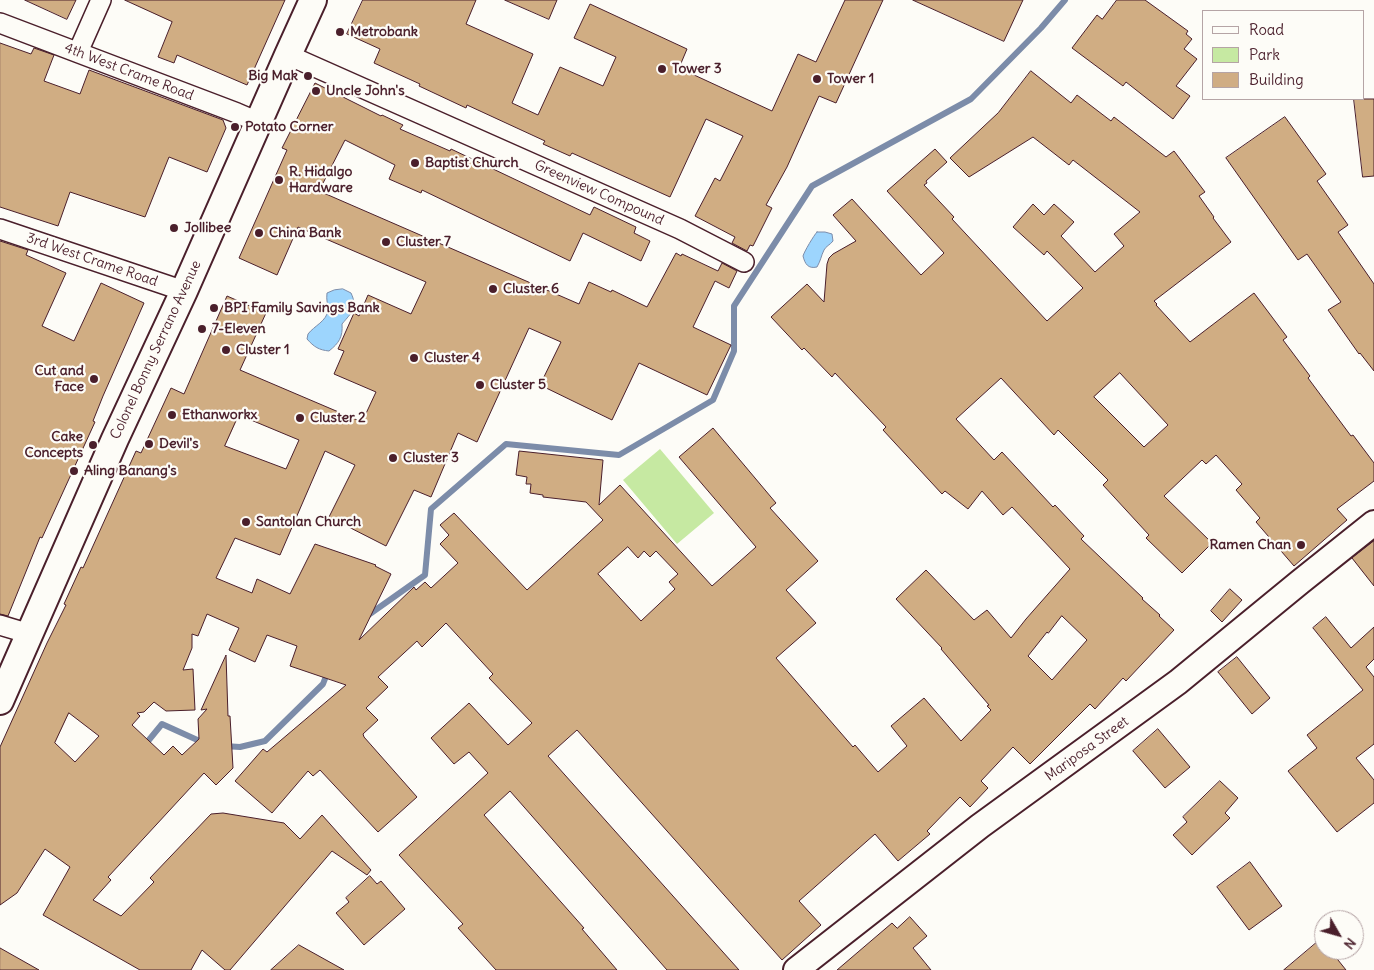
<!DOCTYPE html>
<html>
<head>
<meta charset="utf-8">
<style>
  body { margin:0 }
  #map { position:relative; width:1374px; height:970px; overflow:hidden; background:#fdfcf7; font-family:Delius,sans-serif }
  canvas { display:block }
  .legend { position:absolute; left:1202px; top:10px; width:162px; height:90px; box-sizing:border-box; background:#fdfcf7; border:1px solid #b5a4a5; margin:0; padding:6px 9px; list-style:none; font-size:15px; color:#4a1f2b }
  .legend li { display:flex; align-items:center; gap:10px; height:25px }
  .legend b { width:25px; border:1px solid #b5a4a5 }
  .north { position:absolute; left:1314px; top:910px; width:50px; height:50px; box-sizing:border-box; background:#fdfcf7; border:1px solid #b5a4a5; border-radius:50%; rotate:128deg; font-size:14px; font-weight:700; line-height:20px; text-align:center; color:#4a1f2b }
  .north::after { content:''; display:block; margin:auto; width:18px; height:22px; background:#4a1f2b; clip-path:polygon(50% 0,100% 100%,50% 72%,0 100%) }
</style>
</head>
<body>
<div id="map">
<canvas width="1374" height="970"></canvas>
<ul class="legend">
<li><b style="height:6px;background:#fdfcf7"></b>Road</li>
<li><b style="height:14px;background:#c6e9a2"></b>Park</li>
<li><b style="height:14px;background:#d0ad83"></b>Building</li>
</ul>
<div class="north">N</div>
</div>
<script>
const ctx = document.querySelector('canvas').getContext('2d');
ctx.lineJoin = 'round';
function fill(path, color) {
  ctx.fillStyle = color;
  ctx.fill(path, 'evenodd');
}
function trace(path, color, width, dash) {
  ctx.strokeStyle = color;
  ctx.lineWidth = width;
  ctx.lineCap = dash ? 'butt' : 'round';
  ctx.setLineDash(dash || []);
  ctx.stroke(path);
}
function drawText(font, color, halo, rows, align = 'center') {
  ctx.font = font + ' Delius,sans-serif';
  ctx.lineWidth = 4.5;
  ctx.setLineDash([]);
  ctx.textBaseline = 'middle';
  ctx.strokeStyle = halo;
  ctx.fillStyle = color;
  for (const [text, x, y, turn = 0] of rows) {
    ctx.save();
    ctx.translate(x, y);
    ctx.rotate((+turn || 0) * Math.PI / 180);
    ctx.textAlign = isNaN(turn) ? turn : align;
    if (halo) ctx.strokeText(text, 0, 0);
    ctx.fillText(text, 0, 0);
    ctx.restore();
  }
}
fill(new Path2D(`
  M660 449 714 513 677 544 623 480Z`), '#c6e9a2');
const water = new Path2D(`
  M817 232H825L832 234 833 241C830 245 826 246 824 250 821 256 821 260 817 267 808 269 805 264 803 256 804 252 814 235 817 232Z
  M343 289 351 293C358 308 352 312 342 324 343 337 339 343 329 351 319 350 314 347 307 339L308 334C314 326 327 321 328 310 328 304 326 300 327 293L334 290Z`);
fill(water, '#9dd5fd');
trace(water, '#7c8ca9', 1);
trace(new Path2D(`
  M367 616 425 575 431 509 506 444 619 455 713 400 734 351V306L812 186 971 99 1041 28 1065 0
  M144 746 162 724 204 743
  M224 746 240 747 265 741 323 684 328 671`), '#7c8ca9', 6);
const building = new Path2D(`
  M25 0H76L67 19Z
  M125 0H285L247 85 177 55 174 63 158 57 172 22Z
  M363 0H476L466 24 533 54 512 103 538 115 560 67 603 86 616 57 574 38 590 4 687 49 679 68 772 111 798 54 816 62 845 0H883L836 103 819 96 787 167 766 205 772 208 753 246 750 245 747 251 732 243 735 237 695 216 715 178 720 181 743 136 706 119 670 197 572 153 570 156 543 144 545 141 467 105 466 108 419 86 420 84 374 63 380 49 347 34Z
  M505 0H557L549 19Z
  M913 0H1023L1004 41Z
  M1117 0H1145L1188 31 1186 34 1192 39 1184 49 1197 59 1176 86 1190 96 1173 119 1126 82 1123 86 1072 48 1097 15 1102 19Z
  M0 43 31 54 34 48 54 55 44 81 80 94 89 70 223 120 226 128 207 172 169 157 145 217 70 192 58 226 0 207Z
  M1031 71 1071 103 1077 95 1111 121 1114 117 1166 157 1174 151 1205 192 1199 196 1214 217 1213 218 1231 242 1154 301 1157 304 1156 305 1190 342 1254 293 1287 337 1283 340 1310 376 1308 378 1351 436 1353 435 1374 463V481L1337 509 1347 520 1294 566 1256 522 1260 518 1236 490 1242 484 1216 455 1206 464 1202 460 1164 496 1212 543 1182 573 1146 538 1149 535 1103 485 1108 480 1058 430 1054 435 1001 378 956 419 994 460 1002 452 1053 507 1055 505 1084 536 1081 539 1143 598 1142 599 1160 615 1159 616 1174 630 1126 681 1123 678 1095 709 1090 704 1030 764 1013 747 981 781 988 788 970 807 960 797 927 831 930 834 898 861 875 834 799 901 821 925 782 960 577 730 548 756 739 970H667L510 791 484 815 584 928 582 929 617 970H496L458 928 463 924 399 855 488 773 469 752 454 764 431 738 469 703 508 745 532 723 489 678 493 674 446 623 422 647 417 641 378 677 388 687 366 708 378 720 363 734 364 737 417 797 378 832 320 770 313 776 308 771 272 813 235 781 263 749 267 752 346 685 290 666 297 646 267 635 255 662 229 650 239 628 207 614 198 636 192 634V648L183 670 193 669 195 710 166 711 154 702 144 712 137 713 140 716 132 725 164 755 173 746 182 755 199 739 198 719 207 709 201 710 226 655 228 716H230L233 768 216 785 204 773 108 877 111 880 93 900 121 916 154 882 150 878 211 814 223 813 284 823 300 839 322 815 371 870 367 875 332 851 230 970H225L202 950 191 970H140L43 915 70 867 45 849 17 893 0 905V747L47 643 66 605 64 604 81 567 83 568 136 451 141 453 171 388 184 394 227 296 266 313 240 370 362 422 376 392 334 374 344 351 338 349 354 313 359 316 368 295 411 314 426 282 298 227 277 275 239 258 287 150 282 148 315 83 381 116 382 115 403 125 400 129 450 151 451 149 590 215 594 207 636 227 634 233 650 241 641 261 583 233 570 261 422 190 421 193 389 179 395 165 345 140 319 191 579 304 589 282 611 292 612 290 647 307 676 253 681 256 682 254 718 271 722 263 737 271 729 288 715 281 693 327 731 345 707 395 639 363 612 420 540 385 561 342 529 328 477 442 458 433 431 497 414 490 386 546 329 517 355 465 325 451 280 555 235 538 216 578 252 593 257 579 290 594 315 544 376 565 375 566 391 574 359 640 414 587 416 590 425 582 431 588 458 563 440 544 449 535 440 525 454 513 527 590 603 520 586 502 543 497V495L530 493 531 484H526L527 477 516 475 519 451 603 460 599 505 620 485 712 586 756 547 679 457 713 428 776 503 770 508 818 561 786 590 816 623 776 658 853 747 855 745 878 772 907 746 891 726 924 698 961 741 991 710 987 706 989 705 941 649 942 648 896 599 926 570 974 620 987 610 1011 638 1026 619 1070 569 1012 507 1003 515 982 491 968 509 945 491 942 494 883 430 886 427 835 373 832 377 804 348 802 350 771 317 807 284 824 302 827 264 829 258 833 254 856 241 833 215 852 199 921 275 944 253 887 191 935 149 947 162 926 181 927 183 924 185 954 217 952 219 1047 321 1083 288 1047 251 1044 255 1013 227 1033 204 1044 215 1054 204 1074 222 1061 236 1095 272 1124 246 1114 234 1140 212 1073 160 1069 165 1033 137 969 177 950 158 998 113ZM1120 373 1168 425 1144 447 1094 397ZM239 415 299 440 286 469 225 446ZM628 547 638 558 644 551 650 557 656 551 678 574 669 582 675 589 641 621 598 574ZM1062 616 1087 640 1052 680 1028 656 1047 632 1048 633ZM69 713 99 736 75 762 55 743Z
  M1354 99H1374V176L1363 177Z
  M1285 117 1326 174 1317 181 1348 225 1338 232 1374 284V371L1360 353 1359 354 1328 310 1341 302 1307 254 1298 260 1226 158Z
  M0 241 28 250 26 255 66 273 42 326 74 341 101 283 144 303 103 396 93 421 95 422 42 538 40 537 8 616 0 614Z
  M1374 541V586L1352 558Z
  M1230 589 1242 600 1222 622 1211 611Z
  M1326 617 1351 648 1374 627V659L1366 667 1374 677V744L1356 758 1374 780V803L1337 832 1288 771 1317 748 1307 735 1363 690 1313 628Z
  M1237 657 1270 698 1252 714 1218 672Z
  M1158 729 1190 767 1165 788 1133 751Z
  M1220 781 1238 798 1225 813 1230 818 1192 855 1173 835 1187 822 1183 817Z
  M1250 862 1282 906 1249 930 1217 887Z
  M370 876 377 884 381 881 405 909 364 945 336 913 349 902 346 898Z
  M910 917 927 936 913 948 931 970H837L892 923 897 928Z
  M1321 939 1324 943V950H1330L1346 970H1284Z
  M299 945 344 970H271Z
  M0 948 39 970H0Z`);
fill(building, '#d0ad83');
trace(building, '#4a1f2b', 1);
const minor = new Path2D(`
  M0 23 237 113 258 122
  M78 52 101 0
  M288 55 680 229 744 262
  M0 229 184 291
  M0 625 30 634`);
const tertiary = new Path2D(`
  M796 970 980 826 1178 682 1300 582 1374 523`);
const secondary = new Path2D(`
  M0 701 115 439 184 291 288 55 313 0`);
trace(minor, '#4a1f2b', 22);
trace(tertiary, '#4a1f2b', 28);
trace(secondary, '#4a1f2b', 30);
trace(minor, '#fdfcf7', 19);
trace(tertiary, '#fdfcf7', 24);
trace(secondary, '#fdfcf7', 26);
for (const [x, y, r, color] of [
  [340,32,5,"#4a1f2b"],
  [662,69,5,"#4a1f2b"],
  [308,76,5,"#4a1f2b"],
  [817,79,5,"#4a1f2b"],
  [316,91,5,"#4a1f2b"],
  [235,127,5,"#4a1f2b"],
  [415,163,5,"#4a1f2b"],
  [279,180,5,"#4a1f2b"],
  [174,228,5,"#4a1f2b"],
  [259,233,5,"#4a1f2b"],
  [386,242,5,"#4a1f2b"],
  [493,289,5,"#4a1f2b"],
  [214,308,5,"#4a1f2b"],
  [202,329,5,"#4a1f2b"],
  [226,350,5,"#4a1f2b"],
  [414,358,5,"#4a1f2b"],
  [94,379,5,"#4a1f2b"],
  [480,385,5,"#4a1f2b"],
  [172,415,5,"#4a1f2b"],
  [300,418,5,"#4a1f2b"],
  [149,444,5,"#4a1f2b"],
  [93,445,5,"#4a1f2b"],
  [393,458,5,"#4a1f2b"],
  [74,471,5,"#4a1f2b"],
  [246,522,5,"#4a1f2b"],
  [1301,545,5,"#4a1f2b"]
]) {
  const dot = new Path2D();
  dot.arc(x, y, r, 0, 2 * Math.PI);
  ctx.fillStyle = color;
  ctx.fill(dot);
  trace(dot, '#fdfcf7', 2);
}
drawText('bold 14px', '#4a1f2b', '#fdfcf7', [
  ["Metrobank",350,32],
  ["Tower 3",672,69],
  ["Big Mak",298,76,"right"],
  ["Tower 1",827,79],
  ["Uncle John's",326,91],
  ["Potato Corner",245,127],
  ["Baptist Church",425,163],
  ["R. Hidalgo",289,172],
  ["Hardware",289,188],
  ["Jollibee",184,228],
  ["China Bank",269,233],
  ["Cluster 7",396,242],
  ["Cluster 6",503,289],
  ["BPI Family Savings Bank",224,308],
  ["7-Eleven",212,329],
  ["Cluster 1",236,350],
  ["Cluster 4",424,358],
  ["Cut and",84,371,"right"],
  ["Face",84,387,"right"],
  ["Cluster 5",490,385],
  ["Ethanworkx",182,415],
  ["Cluster 2",310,418],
  ["Cake",83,437,"right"],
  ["Concepts",83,453,"right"],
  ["Devil's",159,444],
  ["Cluster 3",403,458],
  ["Aling Banang's",84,471],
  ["Santolan Church",256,522],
  ["Ramen Chan",1291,545,"right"]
], 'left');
drawText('14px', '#4a1f2b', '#fdfcf7', [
  ["4th West Crame Road",129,72,21],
  ["Greenview Compound",599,193,24],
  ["3rd West Crame Road",92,260,19],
  ["Colonel Bonny Serrano Avenue",156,350,-65],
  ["Mariposa Street",1087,749,-36]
]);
</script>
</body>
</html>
